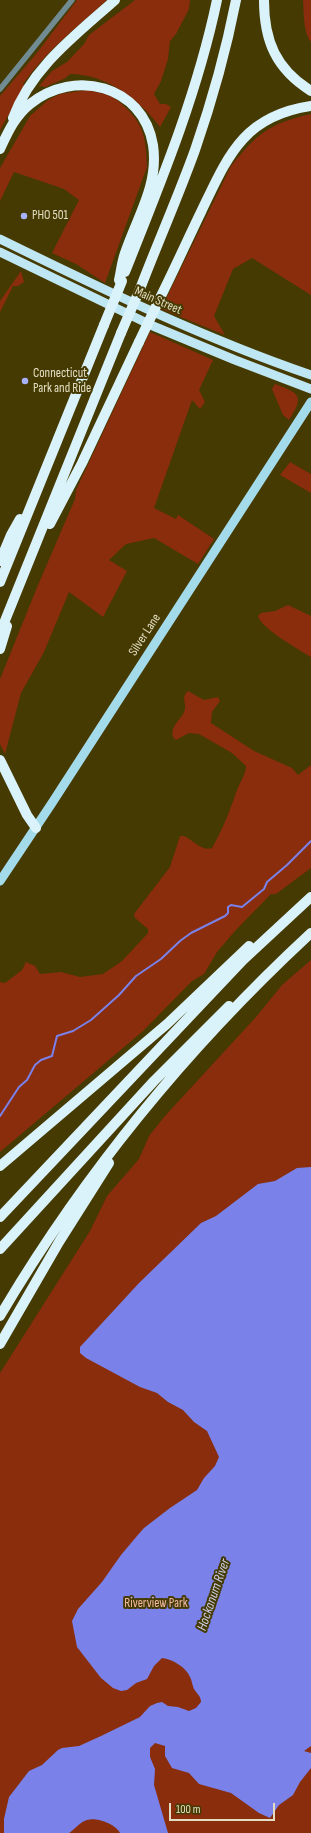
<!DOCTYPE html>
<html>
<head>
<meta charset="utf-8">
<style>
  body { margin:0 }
  #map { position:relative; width:311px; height:1833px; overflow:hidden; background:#453a01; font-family:"Sofia Sans Condensed",sans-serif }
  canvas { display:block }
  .scale { position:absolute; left:169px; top:1803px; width:106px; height:18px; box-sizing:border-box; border:2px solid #e3dec3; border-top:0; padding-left:5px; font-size:12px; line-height:14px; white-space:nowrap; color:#e3dec3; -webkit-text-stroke:3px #453a01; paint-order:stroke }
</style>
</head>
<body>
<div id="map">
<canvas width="311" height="1833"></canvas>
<div class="scale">100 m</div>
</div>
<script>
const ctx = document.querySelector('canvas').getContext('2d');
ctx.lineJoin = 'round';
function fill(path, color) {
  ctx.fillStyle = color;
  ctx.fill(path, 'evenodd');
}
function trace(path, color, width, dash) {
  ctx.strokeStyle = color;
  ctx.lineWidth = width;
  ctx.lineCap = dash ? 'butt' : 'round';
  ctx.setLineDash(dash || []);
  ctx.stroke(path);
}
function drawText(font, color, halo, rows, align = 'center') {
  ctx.font = font + ' "Sofia Sans Condensed",sans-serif';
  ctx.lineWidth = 4;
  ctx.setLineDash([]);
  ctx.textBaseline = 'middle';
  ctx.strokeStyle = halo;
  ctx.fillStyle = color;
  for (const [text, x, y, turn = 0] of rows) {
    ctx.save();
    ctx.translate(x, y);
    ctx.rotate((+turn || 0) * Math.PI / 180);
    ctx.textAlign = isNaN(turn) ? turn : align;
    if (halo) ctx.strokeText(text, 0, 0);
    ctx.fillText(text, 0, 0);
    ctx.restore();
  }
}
fill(new Path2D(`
  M77 0H107C77 27 46 51 23 84L25 86 0 130V96L36 54Z
  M135 0H190L189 9 176 34 170 41 168 59 161 81 154 94 160 104H166L171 107 160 127C139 99 106 74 70 74 64 81 54 82 46 87L39 86 52 71 67 62 84 44 89 35Z
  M303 0H311V42C303 32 304 12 303 0Z
  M87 90C94 92 102 93 108 95 115 98 121 103 126 108 145 126 146 141 147 167L105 283 76 264 52 253 79 200 64 189 14 172 0 201V168L30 116 48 100 60 94Z
  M311 114V295L252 258 233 269 214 316 225 335 161 309 231 166C258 133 268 124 311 114Z
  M21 271 24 282 18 286H13L0 312V301Z
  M150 332 213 360 199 390 205 402 200 409 192 400 154 508 176 519 178 515 214 539 198 564 154 538 126 544 109 560 127 571 103 617 69 592 44 652 21 693 5 754 0 744V679L38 585 75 499 76 490Z
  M275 384C301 393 304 397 289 420L283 415 272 389Z
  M290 462 311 474V493L280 475Z
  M288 605 311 616V657C299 650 261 628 258 616L261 613 275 611Z
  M188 691 204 700 218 697 220 701 212 712 211 723 254 751 292 768 298 775 311 765V868L276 894H271L235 931 217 952 204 974 192 981 143 1031 0 1152V982L5 983 22 970 26 962 35 966 40 974 61 972 80 977 103 974 122 961 148 933V929L135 918 134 914 170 867 180 836H184C193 840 203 852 212 848 223 829 230 810 237 790 240 782 246 774 246 766L232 753 199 734 189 733 176 740 173 737C170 726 180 721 184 712 188 704 180 698 188 691Z
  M311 960V1833H0V1373L90 1231 107 1196 139 1159 149 1136 164 1117 256 1017 282 985Z`), '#892d0c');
fill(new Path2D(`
  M311 1167V1746L304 1751 311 1753V1768L300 1782 293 1795 279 1805 270 1818 259 1813 231 1793 199 1784 189 1773 172 1768 165 1756V1746L155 1743 150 1748V1757L155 1769 154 1785 168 1833H120C116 1824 96 1817 87 1820 80 1822 75 1829 69 1833H4V1819L9 1797 29 1771 42 1765 58 1750 62 1748 79 1746 101 1736 140 1717 150 1706 157 1703 162 1702 168 1706 178 1707 189 1711 196 1708 201 1702C201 1696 197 1694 194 1689 192 1685 192 1680 190 1677 186 1667 172 1659 162 1658L154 1666 147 1679 136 1683 127 1690 121 1691 113 1688 101 1678 77 1647 72 1621 78 1609 102 1582 121 1555 137 1536 144 1528 170 1508 197 1490 204 1478 215 1466 219 1457 207 1431 194 1422 183 1410 168 1402 157 1393 140 1387 86 1358 80 1353V1347L139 1283 201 1223 216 1216 258 1184 275 1181 297 1168Z`), '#7a82ea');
trace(new Path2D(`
  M0 1116 19 1087 27 1080 35 1065 41 1060 52 1056 57 1036 73 1031 91 1020 119 995 136 976 161 959 180 941 191 933 225 916 228 913V907L231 905 242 907 264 889 267 882 287 865 311 841`), '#7a82ea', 2);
trace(new Path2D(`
  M0 89 72 0`), '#718b93', 5.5);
trace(new Path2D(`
  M0 881 52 803 311 402`), '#a4dbeb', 9);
trace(new Path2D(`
  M0 239C102 289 203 338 311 375
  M0 252 153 326 235 360 311 389`), '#bfe7f3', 9);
trace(new Path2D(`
  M264 0C264 41 276 69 311 91
  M13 118C31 68 77 34 115 0
  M0 149C8 132 15 116 30 104 74 68 143 85 153 145 159 185 137 217 125 253 122 261 121 271 119 280
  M125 272C161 182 197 95 217 0
  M140 289C158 242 178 197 195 150 212 101 226 51 236 0
  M160 298C174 270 187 241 201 212 228 156 243 116 311 106
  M50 524 82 463 139 342
  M0 561 11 535 20 519
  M0 582 104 325
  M0 633 121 333
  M0 649 7 626
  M0 760 27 815 36 828
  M0 1166 167 1024 249 946
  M0 1217 243 960 311 897
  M0 1249 154 1081 229 1006
  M0 1316C84 1174 190 1045 311 933
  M0 1344 59 1242 109 1163`), '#daf3fb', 10);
trace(new Path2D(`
  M104 325 122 281
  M121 333 140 289
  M139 342 160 298`), '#daf3fb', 10);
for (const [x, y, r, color] of [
  [24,216,4,"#a7b1fc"],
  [25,381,4,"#a7b1fc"]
]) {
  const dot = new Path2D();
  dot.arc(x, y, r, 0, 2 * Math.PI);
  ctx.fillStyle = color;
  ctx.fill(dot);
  trace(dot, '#453a01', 1.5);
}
drawText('13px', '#e3dec3', '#453a01', [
  ["PHO 501",32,216],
  ["Connecticut",33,374],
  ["Park and Ride",33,389]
], 'left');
drawText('13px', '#e3dec3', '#453a01', [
  ["Main Street",158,301,24],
  ["Silver Lane",145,635,-57]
]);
drawText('13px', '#f5baa8', '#453a01', [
  ["Riverview Park",156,1604]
]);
drawText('italic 14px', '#ccd0ea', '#453a01', [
  ["Hockanum River",214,1595,-71]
]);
</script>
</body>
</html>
